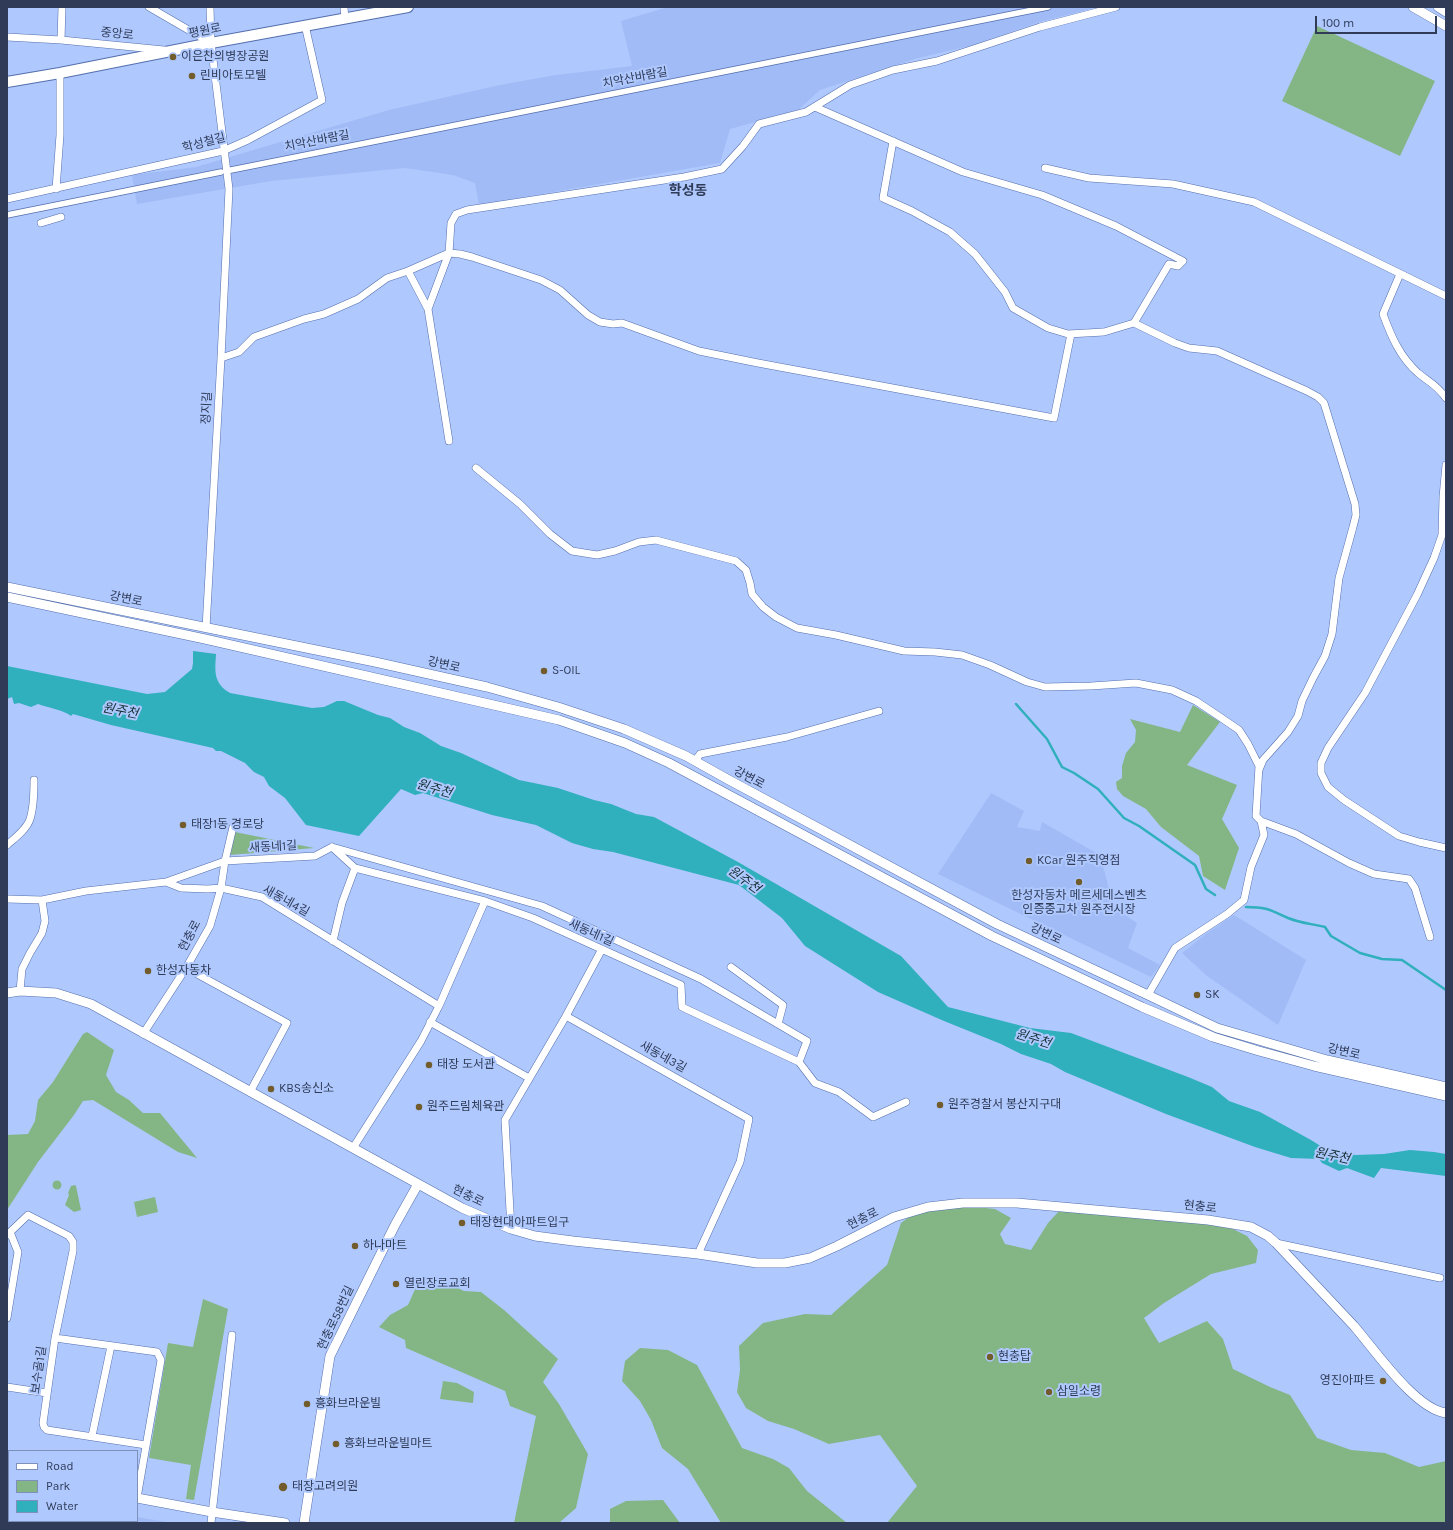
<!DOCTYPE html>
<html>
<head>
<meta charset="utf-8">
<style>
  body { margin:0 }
  #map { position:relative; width:1453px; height:1530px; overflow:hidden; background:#afc8fe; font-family:Karla,sans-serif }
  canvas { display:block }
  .frame { position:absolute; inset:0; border:8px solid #2f3b57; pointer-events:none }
  .legend { position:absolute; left:8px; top:1450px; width:130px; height:72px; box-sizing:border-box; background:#afc8fe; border:1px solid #7c90bb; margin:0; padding:5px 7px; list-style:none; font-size:12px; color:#2f3b57 }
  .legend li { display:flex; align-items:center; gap:8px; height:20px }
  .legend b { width:20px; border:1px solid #7c90bb }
  .scale { position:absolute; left:1315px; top:16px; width:122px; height:18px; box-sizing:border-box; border:2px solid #2f3b57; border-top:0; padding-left:5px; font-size:12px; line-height:14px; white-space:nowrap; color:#2f3b57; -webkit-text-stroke:3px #afc8fe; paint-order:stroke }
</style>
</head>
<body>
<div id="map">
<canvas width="1453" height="1530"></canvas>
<div class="frame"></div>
<ul class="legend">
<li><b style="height:5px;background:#fff"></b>Road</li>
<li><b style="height:11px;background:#84b685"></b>Park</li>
<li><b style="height:11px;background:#30afbc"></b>Water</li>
</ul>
<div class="scale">100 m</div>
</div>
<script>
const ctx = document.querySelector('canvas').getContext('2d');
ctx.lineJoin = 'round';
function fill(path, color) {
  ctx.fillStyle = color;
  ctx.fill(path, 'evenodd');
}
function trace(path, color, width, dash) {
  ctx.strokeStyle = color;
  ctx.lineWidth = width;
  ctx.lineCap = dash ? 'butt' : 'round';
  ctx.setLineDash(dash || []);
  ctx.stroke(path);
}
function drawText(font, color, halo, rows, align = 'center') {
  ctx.font = font + ' Karla,"Noto Sans KR",sans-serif';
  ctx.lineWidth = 4;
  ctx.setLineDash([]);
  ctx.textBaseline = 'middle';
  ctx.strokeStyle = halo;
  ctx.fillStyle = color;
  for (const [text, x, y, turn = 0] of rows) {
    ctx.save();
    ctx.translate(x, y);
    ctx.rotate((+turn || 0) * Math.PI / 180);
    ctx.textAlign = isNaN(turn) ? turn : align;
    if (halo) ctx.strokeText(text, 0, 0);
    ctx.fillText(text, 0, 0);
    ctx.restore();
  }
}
fill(new Path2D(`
  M668 7H1098L1039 22 974 45 918 58 820 90 798 110 730 129 720 163 479 205 475 183 453 175 405 168 271 181 137 204 132 175 196 167 389 110 500 85 556 75 632 66 621 21Z
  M991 793 1024 811 1017 827 1040 831 1042 822 1098 854 1093 865 1103 866 1109 889 1111 906 1137 923 1128 948 1160 965 1151 977 938 874Z
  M1234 915 1306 960 1278 1025 1207 976 1182 953 1206 934Z
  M137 1517 172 1523H40L41 1521H137Z`), '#a1bbf6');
fill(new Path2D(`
  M1317 26 1435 81 1400 156 1282 101Z
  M1193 705 1220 722 1187 765 1237 785 1222 819 1239 848 1225 890 1203 876 1199 856 1161 827 1146 809 1123 796 1117 789 1116 782 1122 778V766L1126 753 1135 742 1136 730 1130 719 1180 732Z
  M235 832 314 848 230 855Z
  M87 1032 114 1050 106 1075 116 1092 129 1100 143 1113H160L197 1158 178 1152 93 1100 83 1101 74 1115 38 1162 7 1210V1135L28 1134 35 1121 38 1100 53 1082 83 1034Z
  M52.5 1185a4.5 4.5 0 1 1 9 0a4.5 4.5 0 1 1-9 0Z
  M75 1185 76 1186 81 1210 74 1212 65 1205 69 1195 68 1193 71 1186Z
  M155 1197 158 1212 137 1217 134 1202Z
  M949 1204 995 1209 1011 1218 1000 1234 1005 1244 1031 1250 1048 1223 1060 1210 1187 1220 1231 1228 1247 1236 1258 1250 1256 1263 1211 1274 1164 1303 1144 1318 1159 1343 1207 1321 1223 1339 1233 1369 1270 1387 1290 1395 1317 1438 1351 1450 1385 1453 1419 1467 1446 1461V1523H887L917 1486 880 1435 829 1444 794 1429 768 1421 746 1408 737 1392 740 1370 739 1346 763 1323 805 1314 831 1315 887 1265 901 1223 918 1210Z
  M436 1277 464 1291 481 1292 504 1310 558 1359 543 1382 559 1404 588 1454 576 1508 559 1523H514L536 1416 510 1406 505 1391 406 1348 405 1340 379 1327 390 1315 408 1305 416 1287 425 1288Z
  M203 1299 228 1309 194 1500 186 1499 191 1465 149 1458 168 1343 193 1347Z
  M640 1348 668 1350 697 1365 742 1448 773 1459 789 1468 807 1491 847 1523H721L688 1469 662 1448 651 1420 640 1401 622 1381 625 1361Z
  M443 1381 457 1383 474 1392 473 1403 440 1399Z
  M663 1500 680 1523H610V1509L626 1501Z`), '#84b685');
fill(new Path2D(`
  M193 651 216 654C215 671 213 683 230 693L312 708 324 707 337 701H344L378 715 390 718 404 727 420 733 441 746 461 753 519 780 558 788 594 800 611 804 636 814 654 817 738 862 901 956 948 1007 1030 1028 1071 1033 1188 1077 1212 1087 1229 1101 1260 1112 1311 1140 1330 1152 1356 1155 1384 1154 1410 1150 1434 1152 1446 1154V1176L1381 1168 1374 1178 1347 1168 1339 1171 1322 1163 1319 1159 1291 1158 1255 1147 1166 1114 1065 1072 1051 1064 1021 1054 1001 1044 944 1021 878 992 805 946 782 918 739 885 613 852 593 849 572 843 536 825 492 815 423 793 415 795 401 789 359 836 306 825 285 798 269 786 264 777 254 772 245 763 221 751H216L213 748 111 725 73 714 71 716C66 711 46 707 38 704L31 707 19 703 14 704 12 697 7 699V666L147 694 165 692 192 669 193 663Z`), '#30afbc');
trace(new Path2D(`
  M1016 704 1047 739 1062 767 1074 773 1098 789 1124 818 1139 826 1195 865 1206 889 1215 895
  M1246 907C1267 907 1270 910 1288 918 1300 923 1313 924 1325 927L1331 936 1360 953 1382 959 1402 960 1446 990`), '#30afbc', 2.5);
const pedestrian = new Path2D(`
  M226 171 1048 7
  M7 215 221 172`);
const minor = new Path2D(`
  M149 7 211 43
  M344 7 345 19
  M7 37 61 40 164 50
  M61 40 62 7
  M815 107 963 172 1042 195 1116 226 1183 261 1178 266 1169 264 1134 323
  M893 141 883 198 912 211 950 232 975 254 1005 292 1013 308 1048 328 1068 334 1104 332 1134 323 1175 343 1189 348 1217 351 1307 391 1318 397 1324 403 1355 504 1356 515 1353 527 1339 578 1332 634 1325 656 1313 678 1302 701 1298 716 1288 732 1263 760 1259 770
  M1045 168 1089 178 1173 184 1254 202 1446 296
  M56 189 60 135V73
  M7 199 223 151 248 140 322 100 305 25
  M41 223 61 217
  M408 271 428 309 449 441
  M1400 274 1383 314C1391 336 1400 357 1418 373 1430 383 1436 384 1446 398
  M428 309 449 253 451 223 456 214 467 210 684 177 722 169 743 146 759 124 806 112 850 85 893 70 937 61 1040 27 1116 7
  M221 358 239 352 254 337 304 319 324 314 358 299 387 278 408 271 449 253 460 254 472 257 541 280 560 290 588 315 600 322 613 324 622 323 699 351 758 363 1054 418 1071 334
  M1446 465 1443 497 1442 535 1434 558 1417 595 1365 693 1328 748 1321 763V773L1328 787 1344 800 1399 836 1419 842 1446 848
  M476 468 520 504 550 534 572 551 597 555 615 551 639 542 656 540 736 561 746 570 750 583 752 594 763 607 776 617 797 628 836 635 904 651 935 652 962 655 990 665 1027 682 1045 687 1091 686 1136 683 1172 690 1196 701 1220 717 1239 730 1248 744 1259 766 1256 816 1261 821 1264 835 1251 867 1244 900 1227 914 1175 948 1148 995
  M206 628 221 358 229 189 211 43 210 7
  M695 761 700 754 787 737 879 711
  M1261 821 1296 834 1349 863 1374 874 1409 879 1415 888 1430 937
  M7 845C15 838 27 829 30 819 34 807 34 792 34 780
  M332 847 355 868 485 901 533 918 681 985 682 1007 799 1062 815 1083 839 1092 873 1117 906 1102
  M332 847 542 906 701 979 807 1041 799 1062
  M166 882 225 861 315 856 332 847
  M7 899 42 900 86 891 166 882 181 888 208 889 221 888 262 897 439 1006
  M333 941 342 903 355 868
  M731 967 783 1005 778 1024
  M186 968 287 1023 250 1092
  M20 991 22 969 30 953 42 933 45 921 42 900
  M566 1016 749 1119 740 1162 698 1254
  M430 1022 529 1078
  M143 1034 186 968 210 926 221 888 225 861 233 827
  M353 1148 421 1041 439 1006 485 901
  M511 1229 505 1120 566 1016 602 949
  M7 1235 28 1215 69 1236 73 1242V1251L55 1338 43 1423 44 1427 47 1430 146 1445
  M1276 1243 1440 1278
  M7 1318 18 1252 10 1232
  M55 1338 157 1352 161 1360 137 1498
  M7 1387 47 1393
  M92 1436 111 1346
  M211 1523 232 1335`);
const tertiary = new Path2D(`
  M1413 7 1446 26
  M1438 7 1446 12
  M7 587 375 662 487 687 558 707 624 729 686 756 729 780 997 924 1148 995 1217 1028 1327 1060 1446 1087
  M7 597 205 639 559 720 625 743 669 763 992 936 1142 1007 1213 1037 1259 1051 1314 1066 1446 1096
  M7 993 20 991 56 993 91 1004 462 1208 511 1229 535 1236 573 1241 698 1254 757 1263H785L810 1258 837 1246 894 1217 928 1207 963 1203H1017L1208 1220 1251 1227 1268 1236 1276 1243C1302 1271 1328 1298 1354 1326 1374 1349 1415 1409 1446 1413
  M7 1477H9
  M137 1498 212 1512 285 1523
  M304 1523 330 1356 395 1225 418 1184`);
const secondary = new Path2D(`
  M7 82 60 73 211 43 408 7`);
trace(pedestrian, '#546fad', 7);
trace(minor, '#546fad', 8);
trace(tertiary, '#546fad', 10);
trace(secondary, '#546fad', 12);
trace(pedestrian, '#fff', 5.5);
trace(minor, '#fff', 7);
trace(tertiary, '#fff', 9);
trace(secondary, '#fff', 10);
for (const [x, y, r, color] of [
  [173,57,4,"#725c2c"],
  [192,76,4,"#725c2c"],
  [544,671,4,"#725c2c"],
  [183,825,4,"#725c2c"],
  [1029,861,4,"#725c2c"],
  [1079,882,4,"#725c2c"],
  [148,971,4,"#725c2c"],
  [1197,995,4,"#725c2c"],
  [429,1065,4,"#725c2c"],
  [271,1089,4,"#725c2c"],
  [940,1105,4,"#725c2c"],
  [419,1107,4,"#725c2c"],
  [462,1223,4,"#725c2c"],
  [355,1246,4,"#725c2c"],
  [396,1284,4,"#725c2c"],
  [990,1357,4,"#725c2c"],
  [1383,1381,4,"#725c2c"],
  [1049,1392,4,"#725c2c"],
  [307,1404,4,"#725c2c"],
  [336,1444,4,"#725c2c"],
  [283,1487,5,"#725c2c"]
]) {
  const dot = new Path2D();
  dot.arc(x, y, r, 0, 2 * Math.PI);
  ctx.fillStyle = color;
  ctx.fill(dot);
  trace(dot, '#afc8fe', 1.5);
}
drawText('12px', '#2f3b57', '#afc8fe', [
  ["평원로",205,31,-11],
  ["중앙로",117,34,6],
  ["치악산바람길",635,78,-11],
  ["치악산바람길",317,141,-11],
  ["학성철길",204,143,-15],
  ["정지길",207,408,-87],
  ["강변로",126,599,12],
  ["강변로",444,665,13],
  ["강변로",749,778,28],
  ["새동네1길",273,847,-3],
  ["새동네4길",286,901,29],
  ["새동네1길",591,933,24],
  ["강변로",1046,934,25],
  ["현충로",190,936,-62],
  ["강변로",1344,1052,13],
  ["새동네3길",663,1057,29],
  ["현충로",468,1196,26],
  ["현충로",1200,1207,6],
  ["현충로",863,1219,-27],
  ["현충로58번길",336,1318,-65],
  ["보수골1길",39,1370,-82]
]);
drawText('12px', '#2f3b57', '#afc8fe', [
  ["이은찬의병장공원",181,57],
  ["린비아토모텔",200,76],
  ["S-OIL",552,671],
  ["태장1동 경로당",191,825],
  ["KCar 원주직영점",1037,861],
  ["한성자동차 메르세데스벤츠",1079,896,"center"],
  ["인증중고차 원주전시장",1079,910,"center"],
  ["한성자동차",156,971],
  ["SK",1205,995],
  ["태장 도서관",437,1065],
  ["KBS송신소",279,1089],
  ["원주경찰서 봉산지구대",948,1105],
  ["원주드림체육관",427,1107],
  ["태장현대아파트입구",470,1223],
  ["하나마트",363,1246],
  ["열린장로교회",404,1284],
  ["현충탑",998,1357],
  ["영진아파트",1375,1381,"right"],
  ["삼일소령",1057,1392],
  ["흥화브라운빌",315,1404],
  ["흥화브라운빌마트",344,1444],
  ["태장고려의원",292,1487]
], 'left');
drawText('italic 13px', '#163134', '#afc8fe', [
  ["원주천",120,711,11],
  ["원주천",434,789,16],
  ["원주천",744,880,36],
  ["원주천",1033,1039,17],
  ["원주천",1332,1156,12]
]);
drawText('bold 14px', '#2f3b57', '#afc8fe', [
  ["학성동",688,191]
]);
</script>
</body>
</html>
